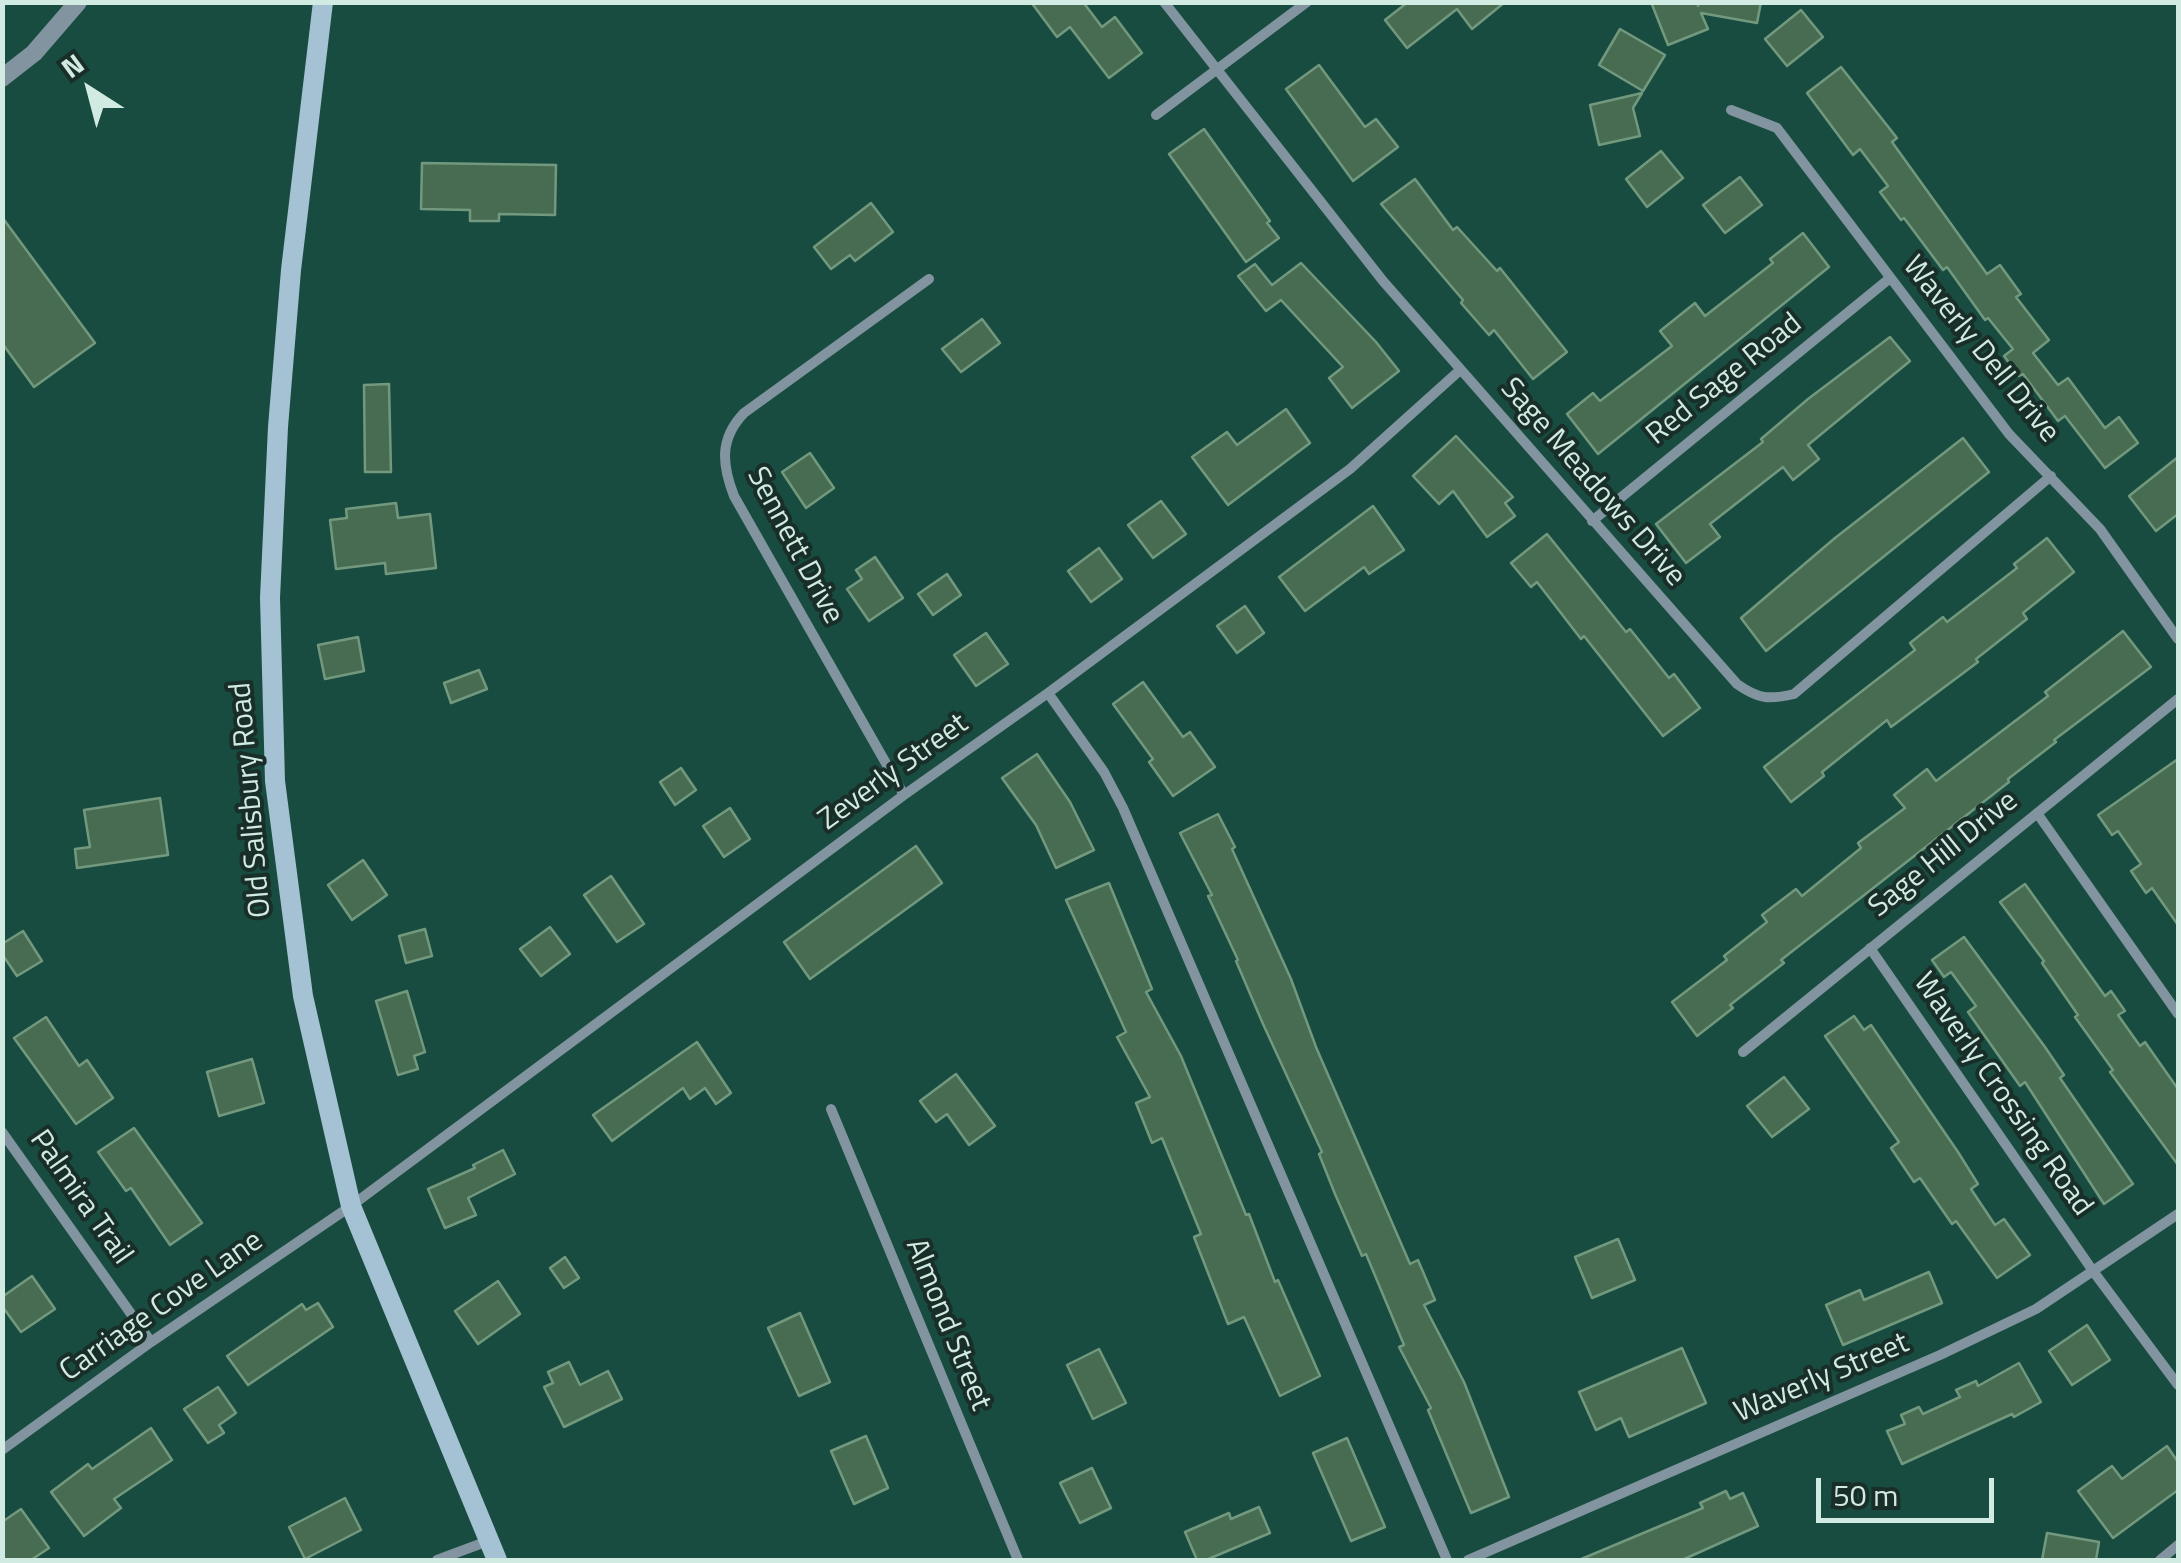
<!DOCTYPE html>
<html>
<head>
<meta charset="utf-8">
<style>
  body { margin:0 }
  #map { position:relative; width:2181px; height:1563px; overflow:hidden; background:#194c40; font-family:"Titillium Web",sans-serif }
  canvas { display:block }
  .frame { position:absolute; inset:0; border:5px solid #d1ebe2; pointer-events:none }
  .north { position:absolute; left:40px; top:40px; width:100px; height:100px; -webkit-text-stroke:8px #192e28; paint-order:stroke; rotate:324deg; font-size:28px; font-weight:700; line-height:40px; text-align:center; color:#d1ebe2 }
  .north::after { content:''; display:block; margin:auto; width:35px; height:45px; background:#d1ebe2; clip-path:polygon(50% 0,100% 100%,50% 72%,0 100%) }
  .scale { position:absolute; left:1816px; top:1478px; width:178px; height:45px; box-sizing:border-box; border:5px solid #d1ebe2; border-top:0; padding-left:12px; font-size:30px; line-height:35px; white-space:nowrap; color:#d1ebe2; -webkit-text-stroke:8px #192e28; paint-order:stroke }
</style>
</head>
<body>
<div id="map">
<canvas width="2181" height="1563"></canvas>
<div class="frame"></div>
<div class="north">N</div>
<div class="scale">50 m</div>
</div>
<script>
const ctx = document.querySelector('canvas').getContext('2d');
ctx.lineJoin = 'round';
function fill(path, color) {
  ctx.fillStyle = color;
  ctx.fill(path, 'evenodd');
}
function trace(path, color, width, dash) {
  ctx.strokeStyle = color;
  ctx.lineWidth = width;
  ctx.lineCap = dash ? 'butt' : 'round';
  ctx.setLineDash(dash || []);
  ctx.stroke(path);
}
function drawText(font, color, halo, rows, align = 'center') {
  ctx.font = font + ' "Titillium Web",sans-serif';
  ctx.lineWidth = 8;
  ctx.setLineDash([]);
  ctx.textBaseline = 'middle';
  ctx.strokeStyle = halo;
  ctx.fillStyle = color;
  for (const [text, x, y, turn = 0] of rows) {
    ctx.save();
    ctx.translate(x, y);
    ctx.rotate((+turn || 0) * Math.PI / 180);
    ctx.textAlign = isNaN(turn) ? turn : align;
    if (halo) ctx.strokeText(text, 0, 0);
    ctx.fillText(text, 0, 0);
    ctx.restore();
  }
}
const building = new Path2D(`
  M1031 2H1083L1102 27 1115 17 1142 53 1109 78 1070 27 1057 37Z
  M1408 2H1505L1472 29 1457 9 1407 48 1385 20Z
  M1651 2H1697L1698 6 1699 2H1761L1757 23 1701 13 1708 29 1668 45Z
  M1801 10 1823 37 1787 66 1765 39Z
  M1620 29 1665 55 1643 91 1599 65Z
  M1319 65 1365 127 1376 119 1398 147 1353 181 1286 89Z
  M1841 67 1897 138 1892 142 1987 274 2000 265 2021 294 2016 297 2049 340 2033 353 2058 385 2068 378 2105 428 2119 417 2138 443 2105 468 2065 416 2058 421 2023 374 2019 376 2004 356 2013 349 1988 318 1985 320 1947 267 1943 270 1904 218 1901 220 1880 192 1888 186 1860 149 1853 155 1807 93Z
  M1642 93 1633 108 1640 136 1599 145 1590 105Z
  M1204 129 1270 221 1267 223 1279 238 1246 262 1169 154Z
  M1661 151 1683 178 1647 207 1626 179Z
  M422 163 556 165 555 215 499 214V221H470V210L421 209Z
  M1740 177 1762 205 1725 233 1703 205Z
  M1415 179 1453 230 1457 227 1497 271 1500 268 1567 352 1533 379 1494 330 1489 335 1461 303 1463 300 1381 204Z
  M871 203 893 232 855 261 850 255 831 269 814 247Z
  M2 217 95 343 34 387 2 343Z
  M1803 233 1829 267 1598 454 1567 414 1593 393 1600 401 1672 346 1660 331 1695 303 1705 316 1773 263 1770 259Z
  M1301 263 1376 342 1399 371 1352 408 1329 378 1343 367 1281 300 1266 311 1238 276 1255 264 1272 285Z
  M982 319 1000 343 961 372 942 349Z
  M1890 337 1910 361 1808 445 1819 459 1793 480 1783 467 1710 524 1720 537 1686 563 1656 524 1763 442 1761 439 1808 399Z
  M389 384 391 472H365L364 385Z
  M1286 409 1310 443 1228 505 1192 457 1227 432 1237 445Z
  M1456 436 1513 497 1505 503 1515 516 1487 537 1453 491 1439 504 1413 476Z
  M1963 438 1989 472 1766 651 1741 618 1835 538Z
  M810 453 834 488 806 508 782 472Z
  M2178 457V514L2156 531 2129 496Z
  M1161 501 1186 534 1153 558 1128 525Z
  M396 503 398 518 430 514 436 568 386 574 385 563 336 569 330 520 347 518 346 509Z
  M1373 506 1404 550 1369 574 1364 567 1305 611 1279 577Z
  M1547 534 1626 632 1630 629 1669 678 1674 674 1700 708 1663 736 1584 636 1581 639 1537 582 1531 587 1511 563Z
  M2047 538 2074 572 2023 613 2027 619 1976 659 1978 662 1891 727 1887 720 1822 772 1824 776 1791 802 1764 767 1915 650 1910 643 1943 617 1947 622 2017 568 2014 564Z
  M1099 548 1122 579 1091 602 1068 571Z
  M875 557 903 598 869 621 847 589 862 579 856 570Z
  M947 574 961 595 933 615 918 594Z
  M1245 606 1264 633 1237 653 1217 626Z
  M2123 631 2151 667 2054 740 2056 742 2008 779 2009 782 1781 960 1784 963 1730 1005 1733 1008 1697 1036 1672 1002 1727 960 1724 956 1767 922 1762 915 1796 889 1802 896 1861 848 1858 843 1905 808 1894 795 1927 769 1936 781 2048 696 2045 692Z
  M986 633 1008 664 976 686 954 655Z
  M358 637 364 671 325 679 318 645Z
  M479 670 487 689 451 703 444 683Z
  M1143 682 1183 737 1190 732 1215 767 1173 796 1149 762 1153 759 1113 704Z
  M1037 754 1070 802 1094 850 1056 868 1036 825 1002 778Z
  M2178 759V925L2152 888 2146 893 2131 871 2141 864 2118 831 2112 835 2098 815Z
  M681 768 696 790 675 805 660 782Z
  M160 798 168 855 77 868 75 849 90 847 84 810Z
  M730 808 750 839 724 857 703 826Z
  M1218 814 1235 847 1232 849 1291 979 1316 1047 1410 1264 1418 1260 1435 1300 1424 1305 1464 1382 1509 1497 1471 1513 1428 1410 1431 1408 1399 1347 1404 1345 1366 1254 1362 1256 1335 1194 1319 1154 1322 1152 1263 1024 1236 961 1238 960 1208 896 1212 895 1180 833Z
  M916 846 942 883 810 979 784 942Z
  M363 860 387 895 352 920 328 885Z
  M611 876 644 924 617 942 584 895Z
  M1109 883 1152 989 1146 992 1181 1056 1246 1215 1249 1214 1275 1282 1278 1280 1320 1376 1280 1396 1244 1317 1228 1324 1194 1237 1201 1234 1162 1138 1152 1143 1136 1103 1150 1097 1117 1037 1126 1032 1066 900Z
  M2025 884 2105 996 2111 991 2125 1011 2118 1015 2140 1046 2145 1042 2178 1089V1165L2110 1072 2113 1070 2075 1017 2078 1015 2042 963 2044 961 2000 902Z
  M550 927 570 954 541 976 520 949Z
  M425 929 432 956 406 963 399 936Z
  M23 931 42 961 17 976 2 954V944Z
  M1964 937 2045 1047 2064 1075 2060 1078 2133 1184 2104 1204 2025 1082 2020 1086 1968 1012 1976 1006 1951 972 1944 977 1932 960Z
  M407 991 425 1052 414 1056 418 1069 398 1075 376 1001Z
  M1854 1016 1864 1030 1871 1025 1958 1152 1978 1184 1971 1189 1995 1225 2004 1219 2030 1255 1997 1278 1956 1221 1952 1224 1920 1178 1914 1182 1891 1148 1899 1142 1825 1036Z
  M46 1017 79 1066 87 1060 113 1098 76 1124 14 1038Z
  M697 1042 731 1093 716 1104 705 1088 690 1099 683 1088 612 1141 593 1115Z
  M252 1059 264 1103 219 1116 207 1072Z
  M956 1074 995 1126 969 1145 947 1114 936 1122 920 1101Z
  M1784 1077 1809 1109 1772 1137 1747 1106Z
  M134 1128 202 1223 170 1245 131 1188 126 1191 98 1152Z
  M503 1150 515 1174 468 1198 476 1215 445 1228 428 1189 475 1168 473 1165Z
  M1618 1239 1635 1280 1592 1298 1575 1257Z
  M565 1257 579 1278 564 1288 550 1268Z
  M1929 1272 1942 1303 1843 1345 1826 1305 1860 1290 1864 1300Z
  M32 1276 55 1309 21 1332 2 1306V1297Z
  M498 1281 520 1314 478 1344 455 1311Z
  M318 1303 333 1327 248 1385 227 1356 302 1304 306 1310Z
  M800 1313 830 1382 799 1396 768 1328Z
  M2087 1325 2110 1360 2072 1385 2049 1351Z
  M1682 1348 1706 1403 1629 1437 1621 1418 1596 1430 1579 1392Z
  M1099 1349 1126 1403 1093 1419 1067 1365Z
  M569 1362 580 1385 608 1371 622 1399 564 1427 544 1387 553 1383 548 1372Z
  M2019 1363 2041 1402 2014 1417 2012 1414 1902 1464 1887 1431 1905 1424 1901 1415 1919 1407 1923 1414 1960 1397 1956 1390 1976 1381 1978 1386Z
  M218 1387 236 1413 219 1425 224 1433 208 1443 184 1409Z
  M151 1428 172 1460 114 1499 121 1508 84 1536 51 1492 88 1464 92 1469Z
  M866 1436 888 1488 854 1504 831 1451Z
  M1347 1438 1385 1527 1351 1541 1313 1453Z
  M2167 1446 2178 1462V1490L2113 1538 2078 1491 2112 1466 2122 1479Z
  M1092 1468 1111 1508 1080 1523 1060 1483Z
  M1726 1491 1730 1499 1743 1493 1758 1526 1682 1560H1579L1703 1508 1700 1503Z
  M345 1498 361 1530 305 1559 289 1527Z
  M1259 1507 1270 1533 1206 1560H1197L1185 1532 1229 1513 1231 1519Z
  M21 1509 49 1548 31 1560H2V1522Z
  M2047 1533 2099 1542 2096 1560H2042Z`);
fill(building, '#476c52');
trace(building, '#72997e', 2.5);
trace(new Path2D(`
  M1164 2 1383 281 1737 684C1758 699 1769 700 1794 694L2051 476
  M1731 110 1777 128 2009 434 2100 529 2178 639
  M1156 115 1307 2
  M1592 521 1890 278
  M1048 693 1104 772 1123 808 1447 1560
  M904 795 734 496C722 465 719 439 744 413L929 279
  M2037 813 2178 1014
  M1870 948 2093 1271 2178 1385
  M1743 1052 2178 699
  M831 1109 1018 1560
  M2 1132 151 1342
  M2 1450 151 1342 351 1206 904 795 1048 693 1350 469 1459 371
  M437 1560 488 1541
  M1468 1560 1940 1355 2036 1309 2178 1214
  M2160 1560 2178 1545`), '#82949f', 10);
trace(new Path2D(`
  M2 78 34 53 78 2`), '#82949f', 18);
trace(new Path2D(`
  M323 2 291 270 278 427 270 598 275 781 303 996 351 1206 497 1560`), '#a4c2d3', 20);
drawText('30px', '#d1ebe2', '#192e28', [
  ["Waverly Dell Drive",1980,350,51],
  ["Red Sage Road",1725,380,-39],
  ["Sage Meadows Drive",1592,483,49],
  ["Sennett Drive",794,546,62],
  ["Zeverly Street",894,773,-36],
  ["Old Salisbury Road",252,800,-95],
  ["Sage Hill Drive",1944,855,-39],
  ["Waverly Crossing Road",2002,1095,55],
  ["Palmira Trail",80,1198,55],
  ["Carriage Cove Lane",162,1307,-35],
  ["Almond Street",947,1325,68],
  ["Waverly Street",1822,1379,-23]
]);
</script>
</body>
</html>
